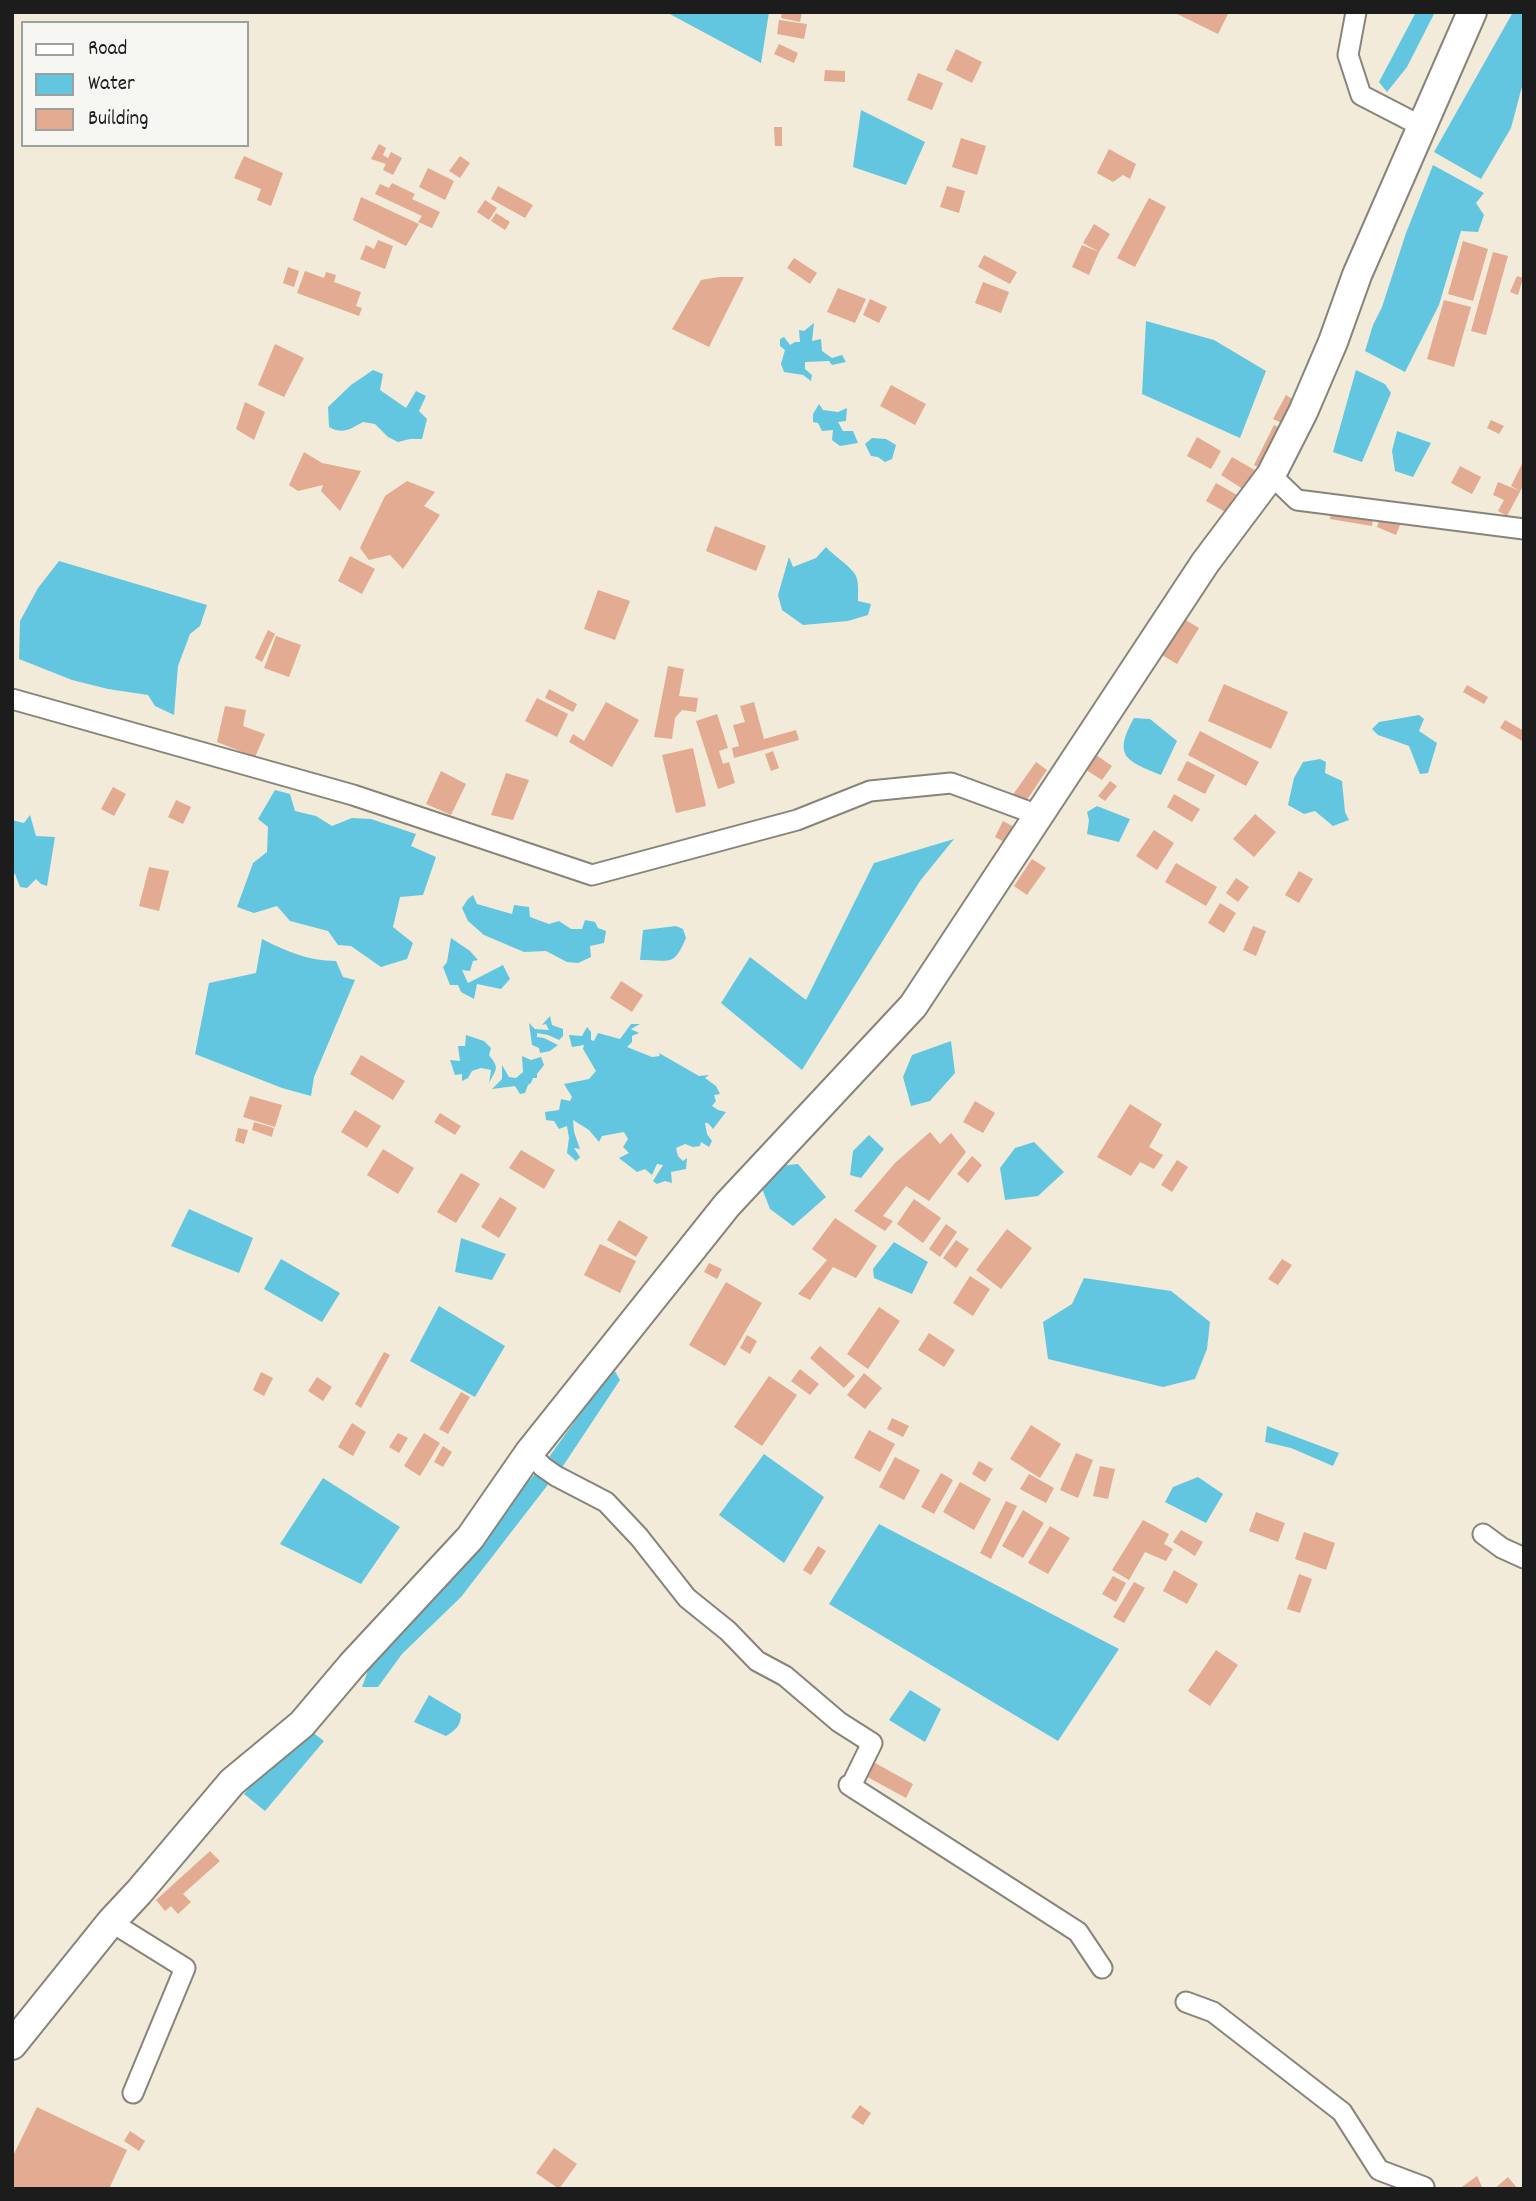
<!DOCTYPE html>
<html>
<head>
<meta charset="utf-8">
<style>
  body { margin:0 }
  #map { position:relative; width:1536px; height:2201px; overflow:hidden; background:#f2ebd9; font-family:Dekko,sans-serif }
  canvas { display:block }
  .frame { position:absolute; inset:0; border:14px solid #1c1c1c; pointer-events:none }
  .legend { position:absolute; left:21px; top:21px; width:228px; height:126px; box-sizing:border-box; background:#f6f6f2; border:2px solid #9f9f9c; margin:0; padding:9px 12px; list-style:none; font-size:21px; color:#1c1c1c }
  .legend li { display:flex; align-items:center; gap:14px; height:35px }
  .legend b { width:35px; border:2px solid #9f9f9c }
</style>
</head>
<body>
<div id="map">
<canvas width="1536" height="2201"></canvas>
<div class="frame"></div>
<ul class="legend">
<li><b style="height:9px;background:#fff"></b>Road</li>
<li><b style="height:19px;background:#63c6e1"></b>Water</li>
<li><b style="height:19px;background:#e2ab92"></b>Building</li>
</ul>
</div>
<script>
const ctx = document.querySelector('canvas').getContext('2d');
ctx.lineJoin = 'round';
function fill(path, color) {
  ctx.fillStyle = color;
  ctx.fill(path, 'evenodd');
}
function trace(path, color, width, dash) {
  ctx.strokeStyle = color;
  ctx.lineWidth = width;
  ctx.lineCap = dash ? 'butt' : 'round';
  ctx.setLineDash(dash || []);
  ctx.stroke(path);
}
fill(new Path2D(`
  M666 12H769L761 63Z
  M1416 12H1435L1407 67 1387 92 1379 82Z
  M1513 12H1524V79L1511 128 1481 179 1434 152Z
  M861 110 925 142 906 185 853 167Z
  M1433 165 1484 193 1476 203 1484 215 1478 232 1461 231 1439 305 1405 372 1365 351 1373 325 1382 307 1406 233Z
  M1146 321 1214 340 1266 371 1240 438 1142 394Z
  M814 323 812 341 821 339 822 351 832 358 842 355 846 362 832 365 829 361 805 362V369L812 375 811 381 803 375 784 372 781 364 785 350 780 346V339L784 337 790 345 795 342H800L799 330 804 331Z
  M373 370 383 374 380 390 406 408 416 391 426 396 419 411 427 419 422 439H410L398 442 388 437 375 424 363 422C350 429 343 435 329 427L328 407 351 385Z
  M1356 370 1385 384 1391 393 1362 462 1333 452Z
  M819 404 823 410 838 412 847 408 846 421 838 422 843 431H853L858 443 840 446 832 440 833 430 822 431 818 423 813 422V414Z
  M1397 431 1431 443 1413 477 1395 471 1392 451Z
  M872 438 886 439 896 445 892 459 885 462 878 457 871 456 865 444Z
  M826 547C834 556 852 567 856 576 859 583 858 593 858 601L871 604 868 615 848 621 803 625 782 610 778 595 789 557 793 567 816 558Z
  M59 561 207 605 200 626 190 634 178 666 174 715 155 706 148 695 108 689 72 680 19 659 20 621 38 588Z
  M1419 715 1424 719 1419 731 1437 743 1428 773 1420 774 1409 746 1378 735 1372 729 1379 722Z
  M1134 718 1150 719 1177 741 1161 775C1127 761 1112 757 1134 718Z
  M1320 759 1326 762 1325 773 1342 781 1345 812 1349 820 1333 826 1315 811 1304 814 1288 805 1294 778 1303 762Z
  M275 790 290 794 295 811 316 816 332 826 352 818 371 819 416 834 411 846 436 857 423 895 400 897 393 927 413 943 407 959 381 967 351 946 338 945 328 931 290 921 277 906 254 913 237 907 253 863 267 852 268 827 258 819Z
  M1097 806 1130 819 1119 842 1087 834 1089 820 1087 812Z
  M30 815 36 836 55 837 47 886 41 884 36 879 27 888 20 887 15 874 12 873V820L24 823Z
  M954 839 920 881 802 1070 721 1003 750 957 806 1000 874 863Z
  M473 895 477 904 512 914 514 905 529 907 530 917 549 924 559 921 571 929H582L585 920 595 922 598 928 606 931 604 943 590 946 591 957 578 963 567 962 546 951 524 952 484 935 468 921 462 908 468 899Z
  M676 926 683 929 686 938C673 969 669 959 640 960L643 930Z
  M451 938 470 951 478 960 473 961 470 971 462 970 468 983 503 965 510 979 501 989 477 984 474 999 461 992 458 985H450L443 967 447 962Z
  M262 939C286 951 308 961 336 961L343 977 355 980 314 1077 311 1096 282 1088 195 1054 209 983 256 973Z
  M550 1016 552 1025 563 1029V1036L559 1040 548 1035 537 1033V1037L544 1038 558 1045 550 1051 540 1053 539 1048 532 1045 529 1023 535 1029 549 1030 546 1024 542 1025Z
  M631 1024H640L631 1029 639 1033 632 1036V1042L627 1047 652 1057 660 1056 659 1053 699 1076 709 1075 705 1078 716 1086 720 1094 714 1095 716 1101 712 1106 718 1110 726 1112 713 1129 708 1123H705L707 1134 712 1141 709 1147 701 1142 700 1146 693 1147 685 1144 676 1148 678 1156 683 1161 687 1158 686 1169 671 1172 672 1183 665 1181 657 1184 653 1181 663 1165 657 1164 652 1175 645 1169 637 1172 619 1158 629 1153 623 1147 628 1139 624 1132 602 1136 599 1142 589 1130 573 1120 574 1132 580 1149 574 1148 580 1157 576 1161 567 1153 569 1138 567 1126 559 1129 554 1121 546 1120 545 1112 559 1110 561 1099 570 1101 572 1097 564 1084 589 1079 596 1071 583 1049 584 1045 572 1047 569 1035 582 1036 587 1027 591 1032V1040L594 1041 598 1033 620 1039Z
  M466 1035 484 1041 491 1048 489 1055C501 1070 495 1069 489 1084L491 1070 481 1068 472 1071 468 1078 462 1081V1074L455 1075 450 1060 460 1061 458 1046H465Z
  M951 1041 955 1073 930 1101 911 1106 903 1077 912 1055Z
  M522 1056 531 1060 541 1057 544 1065 537 1074V1078H533L531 1083 528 1085 525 1093 520 1094 515 1086 492 1089 502 1079V1065L509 1077 516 1078 523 1072Z
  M869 1135 884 1149 861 1178 850 1175 853 1151Z
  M1034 1142 1064 1172 1038 1196 1005 1200 1000 1168 1015 1148Z
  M798 1164 826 1197 793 1226 770 1209 761 1186 778 1166Z
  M189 1209 253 1238 239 1273 171 1246Z
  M461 1238 506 1254 492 1280 455 1272Z
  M894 1242 928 1262 912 1294 874 1278 873 1269Z
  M281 1259 340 1293 322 1322 264 1289Z
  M1084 1278 1171 1291 1210 1322 1207 1349 1195 1379 1163 1387 1048 1359 1043 1322 1072 1304Z
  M439 1306 505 1346 475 1397 410 1361Z
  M613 1368 620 1380 557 1475 544 1464Z
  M1267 1426 1339 1453 1333 1466 1291 1448 1265 1442Z
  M764 1454 824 1497 784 1563 719 1515Z
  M534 1475 550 1482 461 1597 402 1654 378 1687H362L370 1665Z
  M1198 1477 1223 1494 1206 1523 1165 1502 1173 1487Z
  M323 1478 400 1527 361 1584 280 1544Z
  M879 1524 1119 1649 1058 1741 829 1604Z
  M910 1690 941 1709 925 1742 889 1720Z
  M429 1695 461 1714C461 1725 456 1730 446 1736L414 1722Z
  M303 1725 324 1741 265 1811 244 1794Z`), '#63c6e1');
fill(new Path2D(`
  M782 12H802L800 22 781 18Z
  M1173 12H1229L1218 34Z
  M779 20 807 24 804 39 777 34Z
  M779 44 798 53 794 63 774 54Z
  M956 49 982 62 972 83 946 70Z
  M825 70 845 71V82L824 81Z
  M918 73 943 83 932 110 907 100Z
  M774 127H782V146H775Z
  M961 138 986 146 977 175 952 167Z
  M379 144 386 148 383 155 388 158 391 152 402 158 393 175 383 170 386 164 371 159Z
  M1109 149 1136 164 1130 179 1123 175 1113 182 1097 173Z
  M244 156 283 173 271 206 257 200 261 189 234 178Z
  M460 156 470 163 460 178 449 171Z
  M428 168 454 181 445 200 419 187Z
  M392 183 415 194 412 199 440 212 432 228 418 222 422 216 375 194 380 184 389 188Z
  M498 186 533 205 525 218 491 199Z
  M947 186 965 191 959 213 940 207Z
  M361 197 419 224 406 246 353 220Z
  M1149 198 1166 207 1135 267 1117 258Z
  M485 200 497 208 489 220 477 212Z
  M496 213 510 222 505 230 491 221Z
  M1094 224 1110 234 1099 252 1083 243Z
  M378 240 393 246 385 269 360 259 366 245 374 249Z
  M1463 241 1488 249 1473 301 1448 294Z
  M1082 245 1099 252 1089 275 1072 267Z
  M1493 252 1508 256 1486 335 1471 331Z
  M984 255 1017 272 1010 284 978 267Z
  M794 258 817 273 810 284 787 268Z
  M288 267 299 271 294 287 283 283Z
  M305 271 324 278 326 272 336 275 334 282 361 292 356 306 362 308 359 316 297 293Z
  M1517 276 1523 278 1518 295 1510 292Z
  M719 277H744L709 347 672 329 701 280Z
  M983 282 1009 292 1001 313 975 303Z
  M838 288 866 299 855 323 827 312Z
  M870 299 887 307 879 323 863 315Z
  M1444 300 1471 307 1454 367 1427 359Z
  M275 344 304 358 284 397 258 385Z
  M891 385 926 404 915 425 880 406Z
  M1286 395 1294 400 1282 423 1273 419Z
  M245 402 265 412 254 440 236 429Z
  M1491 420 1504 426 1499 434 1487 428Z
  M1274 425 1284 430 1264 470 1254 465Z
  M1197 437 1221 451 1211 469 1187 456Z
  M304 452 322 463 361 471 340 511 321 491 323 485 298 491 289 485Z
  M1232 457 1258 472 1246 491 1221 475Z
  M1524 460V484L1507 516 1498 511 1504 500 1493 495 1498 482 1520 491 1511 486Z
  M1460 466 1481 477 1472 494 1451 483Z
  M407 481 435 492 424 506 440 515 403 569 390 555 369 560 360 548 385 496Z
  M1216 483 1237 495 1227 513 1206 501Z
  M1331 512 1373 519 1372 526 1330 519Z
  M1380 518 1400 525 1396 535 1377 527Z
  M715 526 766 546 756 571 706 551Z
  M350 556 375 569 362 594 338 581Z
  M598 590 630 601 615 640 584 629Z
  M1184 619 1199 628 1177 664 1162 655Z
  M268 630 275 634 262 662 255 658Z
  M276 636 301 645 289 677 264 668Z
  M668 666 684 669 679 696 698 698 696 712 682 710 675 718 672 739 654 737Z
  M1224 684 1288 712 1271 749 1208 721Z
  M1467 685 1488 697 1484 704 1463 692Z
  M549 689 577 704 573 712 545 698Z
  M537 698 568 714 557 737 525 721Z
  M606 702 639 720 612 767 569 742 573 734 584 741Z
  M754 702 764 739 796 730 799 740 734 758 732 748 739 746 733 725 745 722 740 706Z
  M225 706 246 710 243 726 265 734 255 757 217 742Z
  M717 714 728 748 719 751 723 764 729 762 735 783 718 789 696 721Z
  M1505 720 1524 731V742L1500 728Z
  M1200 731 1259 762 1246 786 1188 755Z
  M693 748 706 806 676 813 662 755Z
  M773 751 779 768 771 771 765 754Z
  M1096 755 1112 766 1102 780 1086 770Z
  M1187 761 1215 775 1205 794 1177 780Z
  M1036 762 1047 770 1024 804 1012 796Z
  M441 771 466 784 451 815 426 804Z
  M506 773 529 780 513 820 491 815Z
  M1110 781 1117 786 1105 801 1098 796Z
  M113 787 126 794 114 816 101 809Z
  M1174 794 1200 809 1192 822 1167 807Z
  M176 800 191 807 183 824 168 817Z
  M1255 814 1276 832 1254 857 1233 839Z
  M1003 821 1016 828 1008 844 995 837Z
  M1154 830 1174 843 1157 870 1136 856Z
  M1032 859 1046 868 1027 895 1014 886Z
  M1176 863 1217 887 1206 906 1165 882Z
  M149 867 169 871 159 911 139 906Z
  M1299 871 1313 879 1299 903 1285 895Z
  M1236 878 1249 887 1238 902 1226 893Z
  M1220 903 1236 913 1224 933 1208 923Z
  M1253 926 1266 931 1256 956 1243 950Z
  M621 981 643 995 632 1012 610 998Z
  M361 1055 405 1081 393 1100 350 1074Z
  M250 1096 282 1105 275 1127 243 1117Z
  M975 1101 995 1113 983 1133 963 1122Z
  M1130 1104 1162 1124 1149 1147 1163 1155 1154 1169 1140 1162 1131 1176 1097 1157Z
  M355 1110 381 1126 367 1148 341 1132Z
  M440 1113 461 1126 455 1135 434 1122Z
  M254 1122 274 1128 272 1137 252 1130Z
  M238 1128 248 1130 244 1144 235 1141Z
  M930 1132 940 1144 951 1133 966 1152 929 1201 906 1186 883 1216 893 1221 885 1231 854 1211 895 1163Z
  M383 1149 414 1168 398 1194 367 1175Z
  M521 1150 555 1170 544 1189 509 1168Z
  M972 1156 982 1165 968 1183 957 1174Z
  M1177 1160 1188 1167 1172 1192 1161 1185Z
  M461 1173 480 1184 456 1223 437 1212Z
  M500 1197 517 1208 499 1238 481 1227Z
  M914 1199 941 1218 923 1243 897 1224Z
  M835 1218 877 1246 856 1278 833 1267 810 1300 798 1294 827 1260 812 1249Z
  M619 1220 648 1237 636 1257 607 1240Z
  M946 1224 957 1232 940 1257 929 1249Z
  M1007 1229 1032 1248 1001 1289 976 1270Z
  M956 1240 969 1249 956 1268 943 1258Z
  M600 1244 636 1261 620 1293 584 1275Z
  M1282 1259 1292 1265 1278 1285 1268 1279Z
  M709 1263 722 1269 717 1279 704 1272Z
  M970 1276 990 1289 973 1316 953 1303Z
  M726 1282 762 1303 725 1366 689 1345Z
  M879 1307 900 1321 868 1369 847 1354Z
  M929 1333 955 1350 944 1367 918 1350Z
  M747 1335 757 1341 750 1354 740 1348Z
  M820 1346 855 1376 844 1388 810 1358Z
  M384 1352 390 1355 361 1408 355 1404Z
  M800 1369 819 1384 810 1395 791 1381Z
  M261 1372 273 1378 264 1396 253 1390Z
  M864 1373 882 1388 865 1409 847 1395Z
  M769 1376 797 1395 762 1446 734 1427Z
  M317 1377 332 1387 323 1401 308 1391Z
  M461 1392 470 1397 448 1434 439 1429Z
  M892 1418 909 1426 903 1437 887 1429Z
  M352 1423 366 1432 353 1456 338 1447Z
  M1031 1425 1061 1444 1040 1478 1010 1459Z
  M869 1430 895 1444 880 1472 854 1458Z
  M398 1433 408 1438 399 1453 389 1447Z
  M424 1433 440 1443 420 1476 404 1466Z
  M443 1446 452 1452 443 1467 434 1462Z
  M1076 1453 1093 1460 1078 1498 1060 1490Z
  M895 1457 920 1470 904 1500 879 1487Z
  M979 1461 993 1469 985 1482 972 1474Z
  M1100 1466 1115 1469 1108 1499 1093 1496Z
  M941 1473 953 1480 934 1514 921 1507Z
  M1029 1474 1054 1488 1046 1503 1020 1489Z
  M960 1482 991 1499 974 1530 943 1512Z
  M1006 1501 1017 1506 991 1559 980 1553Z
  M1023 1510 1044 1523 1023 1558 1002 1546Z
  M1256 1512 1285 1523 1278 1542 1249 1531Z
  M1143 1520 1169 1534 1164 1544 1173 1549 1166 1561 1145 1552 1129 1580 1112 1570Z
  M1050 1526 1070 1538 1048 1574 1028 1563Z
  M1181 1530 1203 1542 1195 1556 1173 1542Z
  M1304 1532 1335 1543 1326 1570 1295 1559Z
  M818 1546 826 1551 811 1575 803 1570Z
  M1174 1570 1198 1584 1187 1604 1163 1591Z
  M1299 1574 1312 1579 1300 1613 1287 1609Z
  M1113 1576 1126 1583 1116 1602 1102 1594Z
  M1134 1582 1145 1588 1124 1623 1113 1617Z
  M1216 1650 1238 1665 1210 1706 1188 1691Z
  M868 1759 913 1784 906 1798 860 1773Z
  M210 1851 220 1861 183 1894 191 1902 178 1914 171 1906 165 1911 156 1900Z
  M860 2105 871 2113 863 2125 851 2117Z
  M37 2107 127 2150 109 2189H12V2158Z
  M130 2131 145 2141 139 2151 124 2141Z
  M554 2148 577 2164 559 2189 536 2173Z
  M1477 2176 1483 2189H1459Z
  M1508 2177 1518 2189H1494Z`), '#e2ab92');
const street = new Path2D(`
  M1356 12 1348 55 1361 95 1421 126
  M1271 475 1297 500 1524 529
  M12 699 353 795 592 875 797 820 870 791 951 783 1038 815
  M529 1453 543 1467 556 1476 606 1502 639 1537 687 1598 728 1631 757 1661 785 1676 839 1722 872 1743 851 1786 849 1785 1078 1932 1102 1968
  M1483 1534 1502 1548 1524 1558
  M111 1922 185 1968 133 2093
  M1186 2002 1213 2012 1342 2112 1379 2170 1424 2187`);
const secondary = new Path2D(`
  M12 2045 111 1922 139 1892 232 1782 302 1724 352 1665 470 1538 529 1453 727 1205 913 1006 1205 563 1271 475 1303 412 1333 342 1357 275 1472 12`);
trace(street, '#87847a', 23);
trace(secondary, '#87847a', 32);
trace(street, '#fff', 19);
trace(secondary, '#fff', 28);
</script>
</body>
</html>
